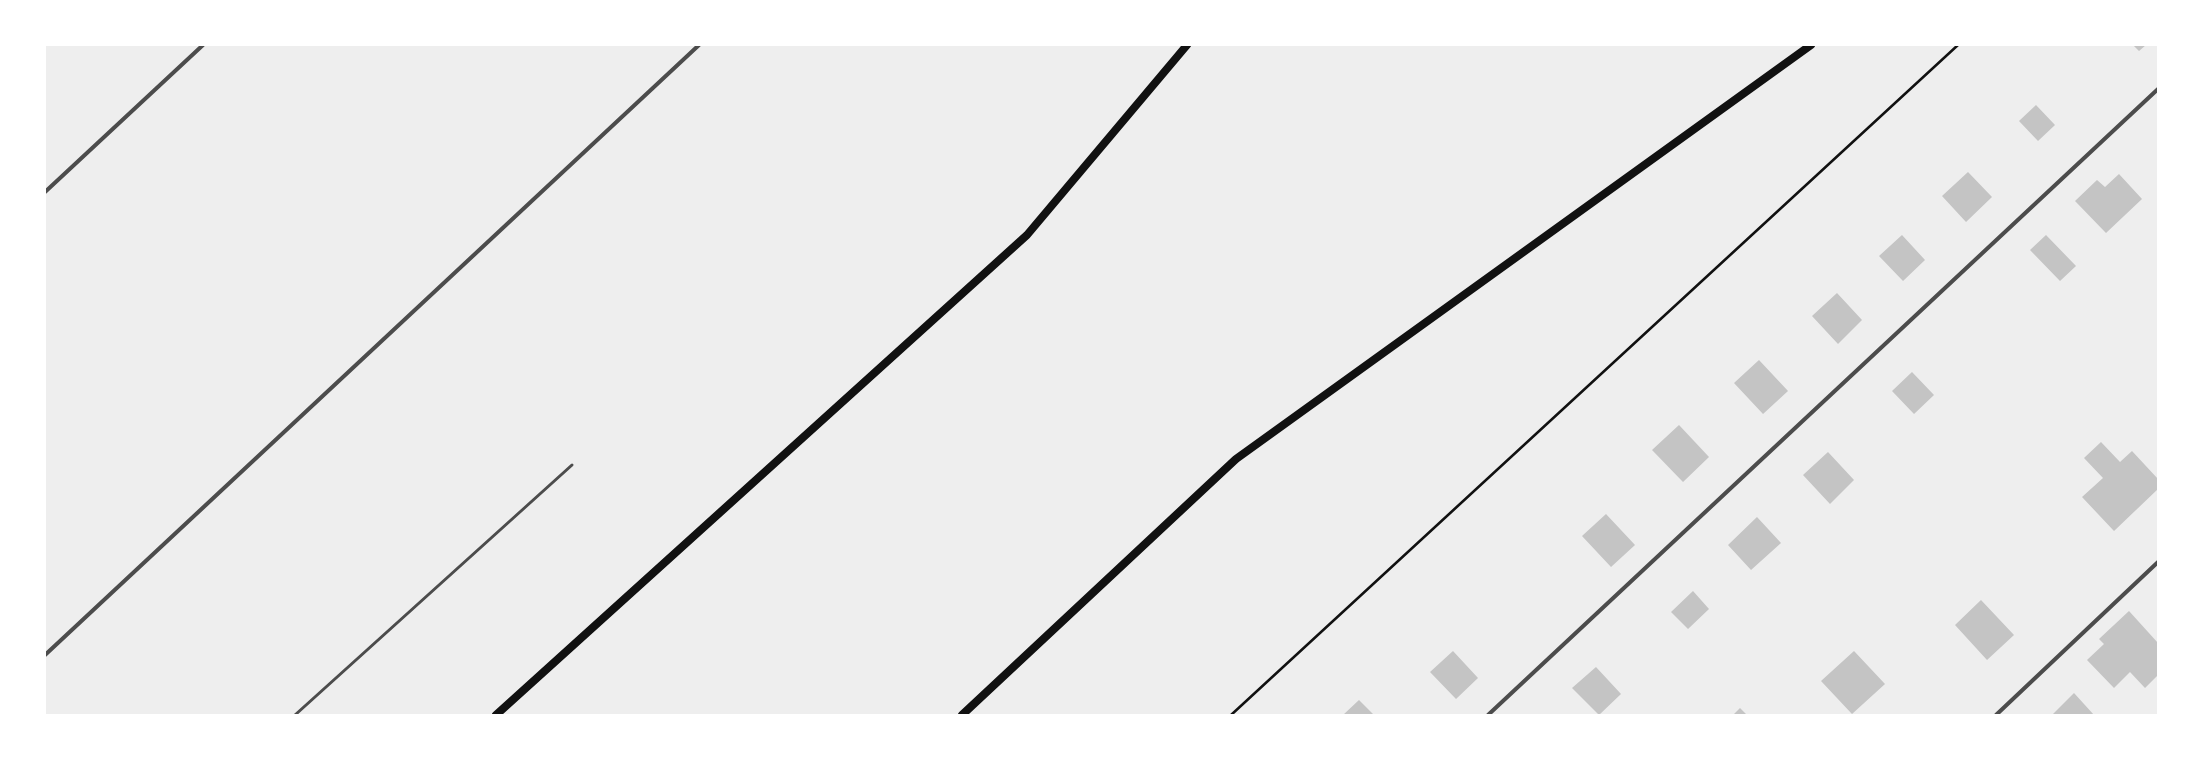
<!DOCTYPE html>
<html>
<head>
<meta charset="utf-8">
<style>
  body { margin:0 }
  #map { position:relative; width:2203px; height:760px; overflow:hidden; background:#fff; font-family:"Work Sans",sans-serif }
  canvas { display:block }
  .frame { position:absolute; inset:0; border:46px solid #fff; pointer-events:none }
</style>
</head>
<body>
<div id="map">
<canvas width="2203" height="760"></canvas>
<div class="frame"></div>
</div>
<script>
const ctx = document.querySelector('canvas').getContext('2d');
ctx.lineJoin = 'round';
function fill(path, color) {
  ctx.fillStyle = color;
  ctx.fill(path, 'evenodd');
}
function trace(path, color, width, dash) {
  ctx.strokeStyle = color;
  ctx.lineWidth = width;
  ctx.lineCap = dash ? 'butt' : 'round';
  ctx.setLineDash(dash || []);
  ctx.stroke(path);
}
fill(new Path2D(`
  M45 45H2158V715H45Z`), '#eee');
fill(new Path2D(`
  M2133 45H2146L2139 51Z
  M2036 105 2055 125 2038 141 2019 121Z
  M1968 172 1992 197 1966 222 1942 196Z
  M2119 174 2142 199 2106 233 2075 201 2097 180 2105 187Z
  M1902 235 1925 260 1903 281 1879 256Z
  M2046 235 2076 266 2060 281 2030 250Z
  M1837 293 1862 320 1838 344 1812 316Z
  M1759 360 1788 391 1763 414 1734 383Z
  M1912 372 1934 395 1914 414 1892 391Z
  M1679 425 1709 457 1683 482 1652 450Z
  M2101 442 2120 462 2132 451 2158 479V489L2114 531 2082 497 2103 478 2084 458Z
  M1828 452 1854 480 1830 504 1803 475Z
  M1606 514 1635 545 1611 567 1582 536Z
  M1757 517 1781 543 1751 570 1728 545Z
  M1693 591 1709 609 1688 629 1671 612Z
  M1981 600 2014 635 1987 660 1955 625Z
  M2129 611 2158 643V675L2145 688 2130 672 2114 688 2087 660 2104 644 2099 639Z
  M1453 651 1478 678 1456 699 1430 672Z
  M1854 651 1885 684 1852 714 1821 681Z
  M1596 667 1621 694 1599 715 1572 688Z
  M2074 693 2094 715H2052Z
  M1359 700 1374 715H1343Z
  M1740 708 1747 715H1733Z`), '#c4c4c4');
trace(new Path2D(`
  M1231 715 1958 45`), '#111', 2.5);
trace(new Path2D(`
  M295 715 572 465`), '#4c4c4c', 3);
trace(new Path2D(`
  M45 192 203 45
  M45 655 699 45
  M1488 715 2158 89
  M1996 715 2158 562`), '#4c4c4c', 4);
trace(new Path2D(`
  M496 715 1027 235 1187 45
  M962 715 1236 459 1811 45`), '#111', 8);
</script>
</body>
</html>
